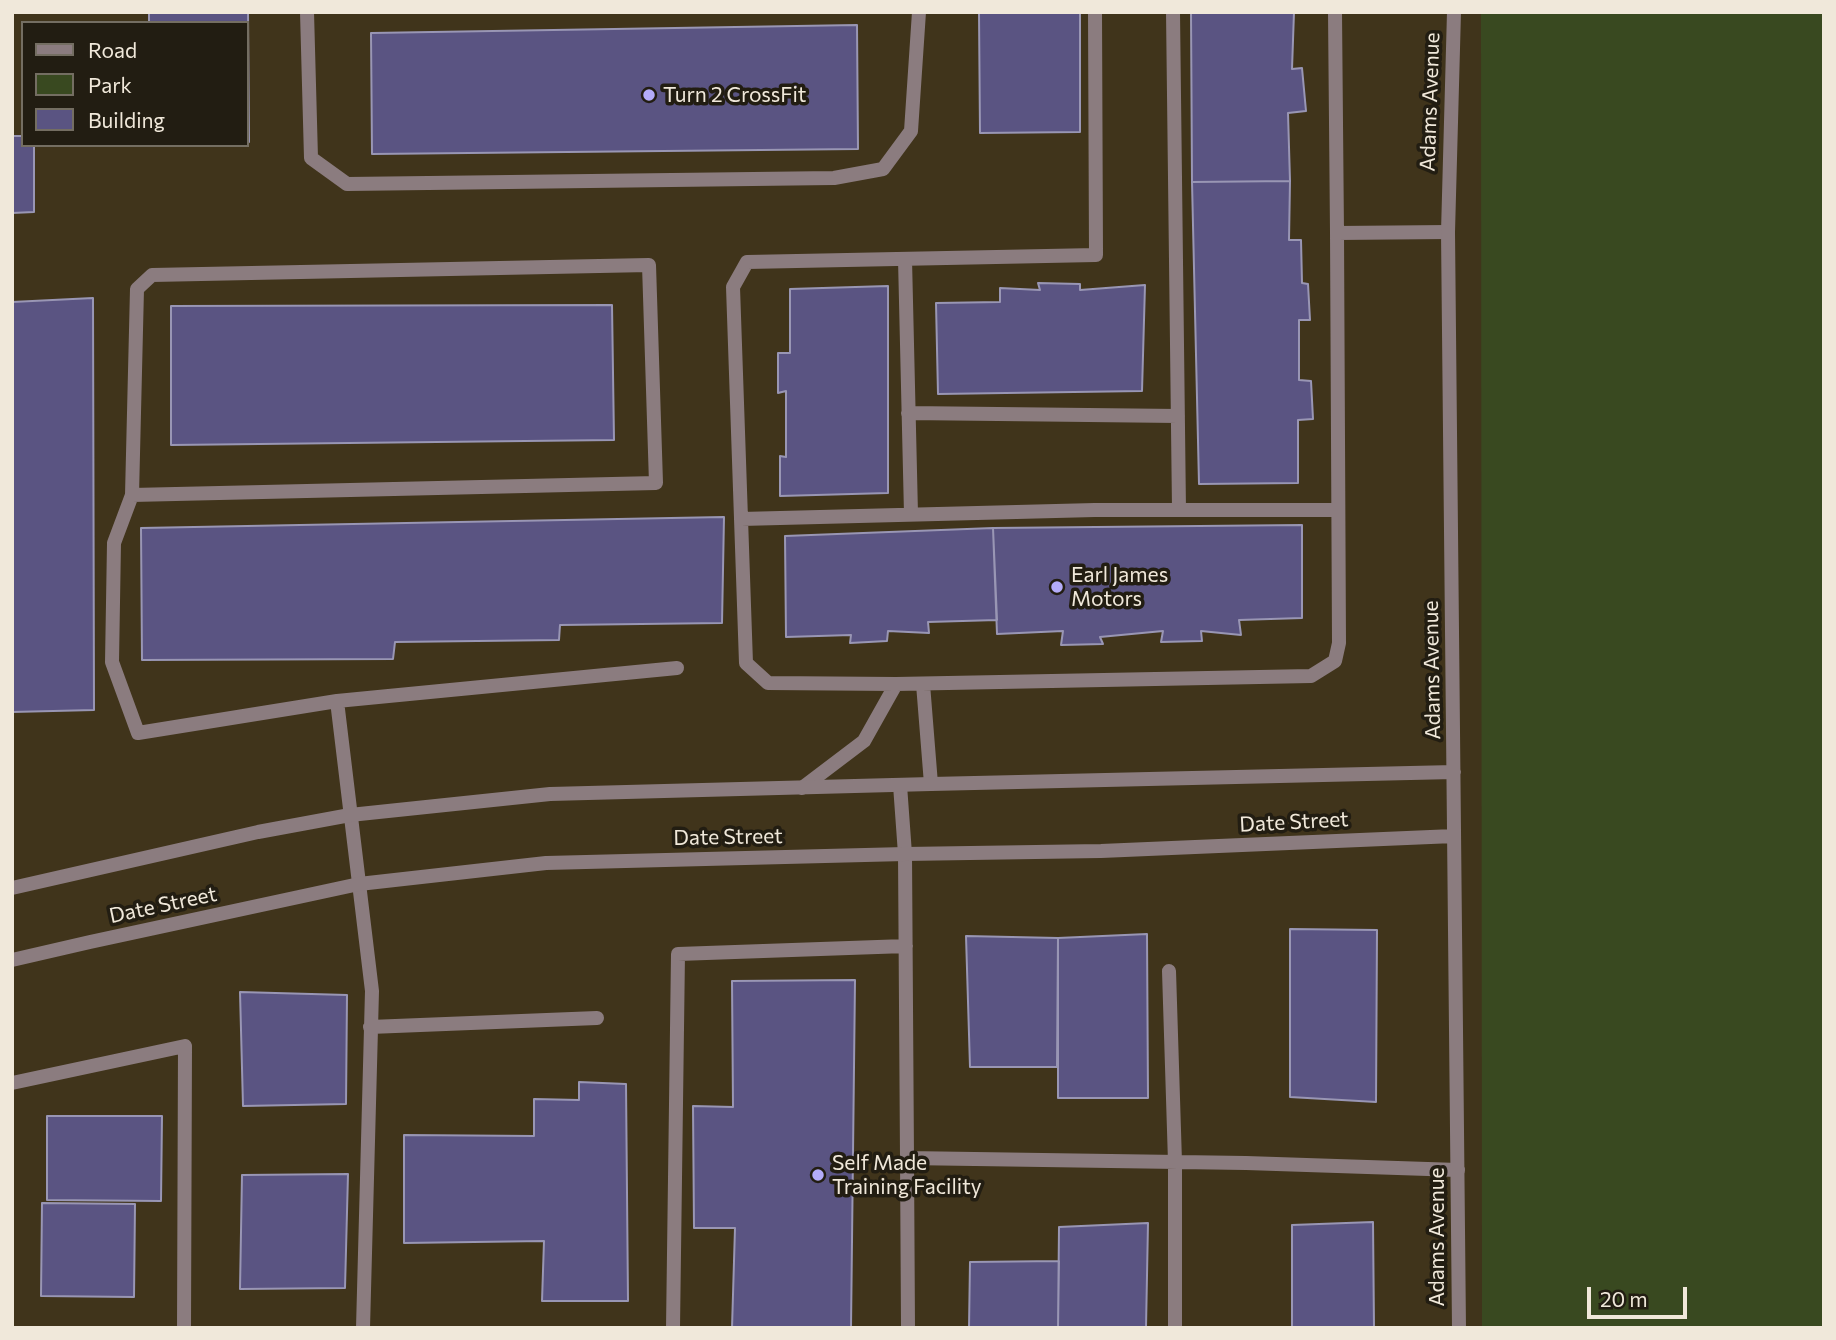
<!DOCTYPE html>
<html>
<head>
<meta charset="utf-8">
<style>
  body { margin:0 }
  #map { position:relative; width:1836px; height:1340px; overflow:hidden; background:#40341b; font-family:Commissioner,sans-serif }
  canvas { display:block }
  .frame { position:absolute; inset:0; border:14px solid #f0e8da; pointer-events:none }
  .legend { position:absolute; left:21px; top:21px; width:228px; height:126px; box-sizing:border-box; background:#221d12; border:2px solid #746e62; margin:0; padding:9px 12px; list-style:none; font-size:21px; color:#f0e8da }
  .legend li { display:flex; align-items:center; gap:14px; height:35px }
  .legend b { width:35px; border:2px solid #746e62 }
  .scale { position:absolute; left:1587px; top:1287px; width:100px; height:32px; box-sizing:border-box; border:4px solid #f0e8da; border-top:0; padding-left:9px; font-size:21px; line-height:24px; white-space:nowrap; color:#f0e8da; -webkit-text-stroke:5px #221d12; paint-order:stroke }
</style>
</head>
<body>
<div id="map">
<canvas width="1836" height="1340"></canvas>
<div class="frame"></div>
<ul class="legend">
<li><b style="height:9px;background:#8b7c7f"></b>Road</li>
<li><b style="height:19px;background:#394920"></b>Park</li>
<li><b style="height:19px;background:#5a5482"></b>Building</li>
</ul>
<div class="scale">20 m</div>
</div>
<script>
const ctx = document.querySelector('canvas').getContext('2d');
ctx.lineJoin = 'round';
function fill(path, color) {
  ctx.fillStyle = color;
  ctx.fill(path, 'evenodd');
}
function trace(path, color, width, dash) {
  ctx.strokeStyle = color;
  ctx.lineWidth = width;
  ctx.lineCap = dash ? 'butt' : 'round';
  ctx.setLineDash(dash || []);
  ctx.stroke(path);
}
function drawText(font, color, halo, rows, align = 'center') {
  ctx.font = font + ' Commissioner,sans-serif';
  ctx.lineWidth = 7;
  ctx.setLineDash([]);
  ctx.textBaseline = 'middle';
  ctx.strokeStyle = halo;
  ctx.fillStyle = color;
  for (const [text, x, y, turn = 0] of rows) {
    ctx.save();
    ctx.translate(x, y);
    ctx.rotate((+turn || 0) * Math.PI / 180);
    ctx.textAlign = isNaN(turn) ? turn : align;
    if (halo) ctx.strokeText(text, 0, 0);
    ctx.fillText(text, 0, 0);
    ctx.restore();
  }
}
fill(new Path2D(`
  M1481 12H1824V1328H1482Z`), '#394920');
const building = new Path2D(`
  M149 12H248L249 142H247V23H149Z
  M979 12H1080V132L980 133Z
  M1191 12H1294L1292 69 1302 68 1306 111 1288 113 1290 181 1192 182Z
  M857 25 858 149 372 154 371 33Z
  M12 37 13 136H23V145H34V212L12 213Z
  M1290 181 1289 240H1301L1302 283 1308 284 1310 320H1299V380L1311 381 1313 419 1298 420V483L1199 484 1192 182Z
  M1038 283 1080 284V290L1145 285 1142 391 938 394 936 303 1000 302V288L1040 290Z
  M888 286V493L780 496V456L786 457V391L778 393V353H790V289Z
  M93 298 94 710 12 712V302Z
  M612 305 614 440 171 445V306Z
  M724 517 722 623 560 625 559 640 395 642 393 659 142 660 141 528Z
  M1302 525V618L1239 620 1241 635 1201 631 1202 641 1161 642 1163 631 1100 637 1103 644 1061 645 1063 631 997 634 993 528Z
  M993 528 997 620 928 622 929 633 888 631 887 641 850 643 851 635 786 637 785 536Z
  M1290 929 1377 930 1376 1102 1290 1097Z
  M1147 934 1148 1098H1058V938Z
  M966 936 1058 938 1057 1067H970Z
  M855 980 851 1328H732L735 1228H694L693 1106 733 1107 732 981Z
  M240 992 347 995 346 1104 243 1106Z
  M579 1082 626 1084 628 1301H542L544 1241 404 1243V1135L534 1136V1099L579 1100Z
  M47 1116H162L161 1201 47 1200Z
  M348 1174 345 1288 240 1289 242 1175Z
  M42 1203 135 1204 134 1297 41 1296Z
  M1373 1222 1374 1328H1292V1225Z
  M1148 1223 1146 1328H1058L1059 1227Z
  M1059 1261 1058 1328H969L970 1262Z`);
fill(building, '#5a5482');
trace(building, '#9996b4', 2);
trace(new Path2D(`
  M307 12 311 158 347 184 834 178 883 169 911 131 919 12
  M1095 12 1096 255 747 262 733 287 746 663 768 683 896 684 1311 676 1335 661 1339 643 1337 233
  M1173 12 1179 510
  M1335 12 1337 233 1448 232
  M905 259 911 514
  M908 413 1178 416
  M132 495 656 483 649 265 152 275 137 289 132 495 114 543 112 662 138 733 337 701 677 668
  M741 519 1095 510H1338
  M923 684 931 784
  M337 701 372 991 363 1328
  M900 785 905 854 907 1158 1246 1163 1458 1170
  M802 788 864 741 896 684
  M1169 971 1175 1162V1328
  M370 1027 597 1018
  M12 1083 185 1046 184 1328
  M907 1158 908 1328
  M673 1328 678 954 906 946`), '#8b7c7f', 14);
trace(new Path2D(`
  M1454 12 1448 232 1459 1328
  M12 888 258 832 350 815 550 794 931 784 1454 772
  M12 960 90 942 359 884 546 863 905 854 1101 851 1454 836`), '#8b7c7f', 14);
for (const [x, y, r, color] of [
  [649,95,7,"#b4acf9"],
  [1057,587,7,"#b4acf9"],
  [818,1175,7,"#b4acf9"]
]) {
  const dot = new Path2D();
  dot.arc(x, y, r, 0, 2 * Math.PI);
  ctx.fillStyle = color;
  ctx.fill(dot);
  trace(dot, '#221d12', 2.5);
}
drawText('21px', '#f0e8da', '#221d12', [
  ["Turn 2 CrossFit",663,95],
  ["Earl James",1071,575],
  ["Motors",1071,599],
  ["Self Made",832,1163],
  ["Training Facility",832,1187]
], 'left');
drawText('21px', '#f0e8da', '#221d12', [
  ["Adams Avenue",1430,102,-88],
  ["Adams Avenue",1432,670,-91],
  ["Date Street",1294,822,-3],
  ["Date Street",728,837,-1],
  ["Date Street",163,905,-12],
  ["Adams Avenue",1437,1237,-90]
]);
</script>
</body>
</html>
